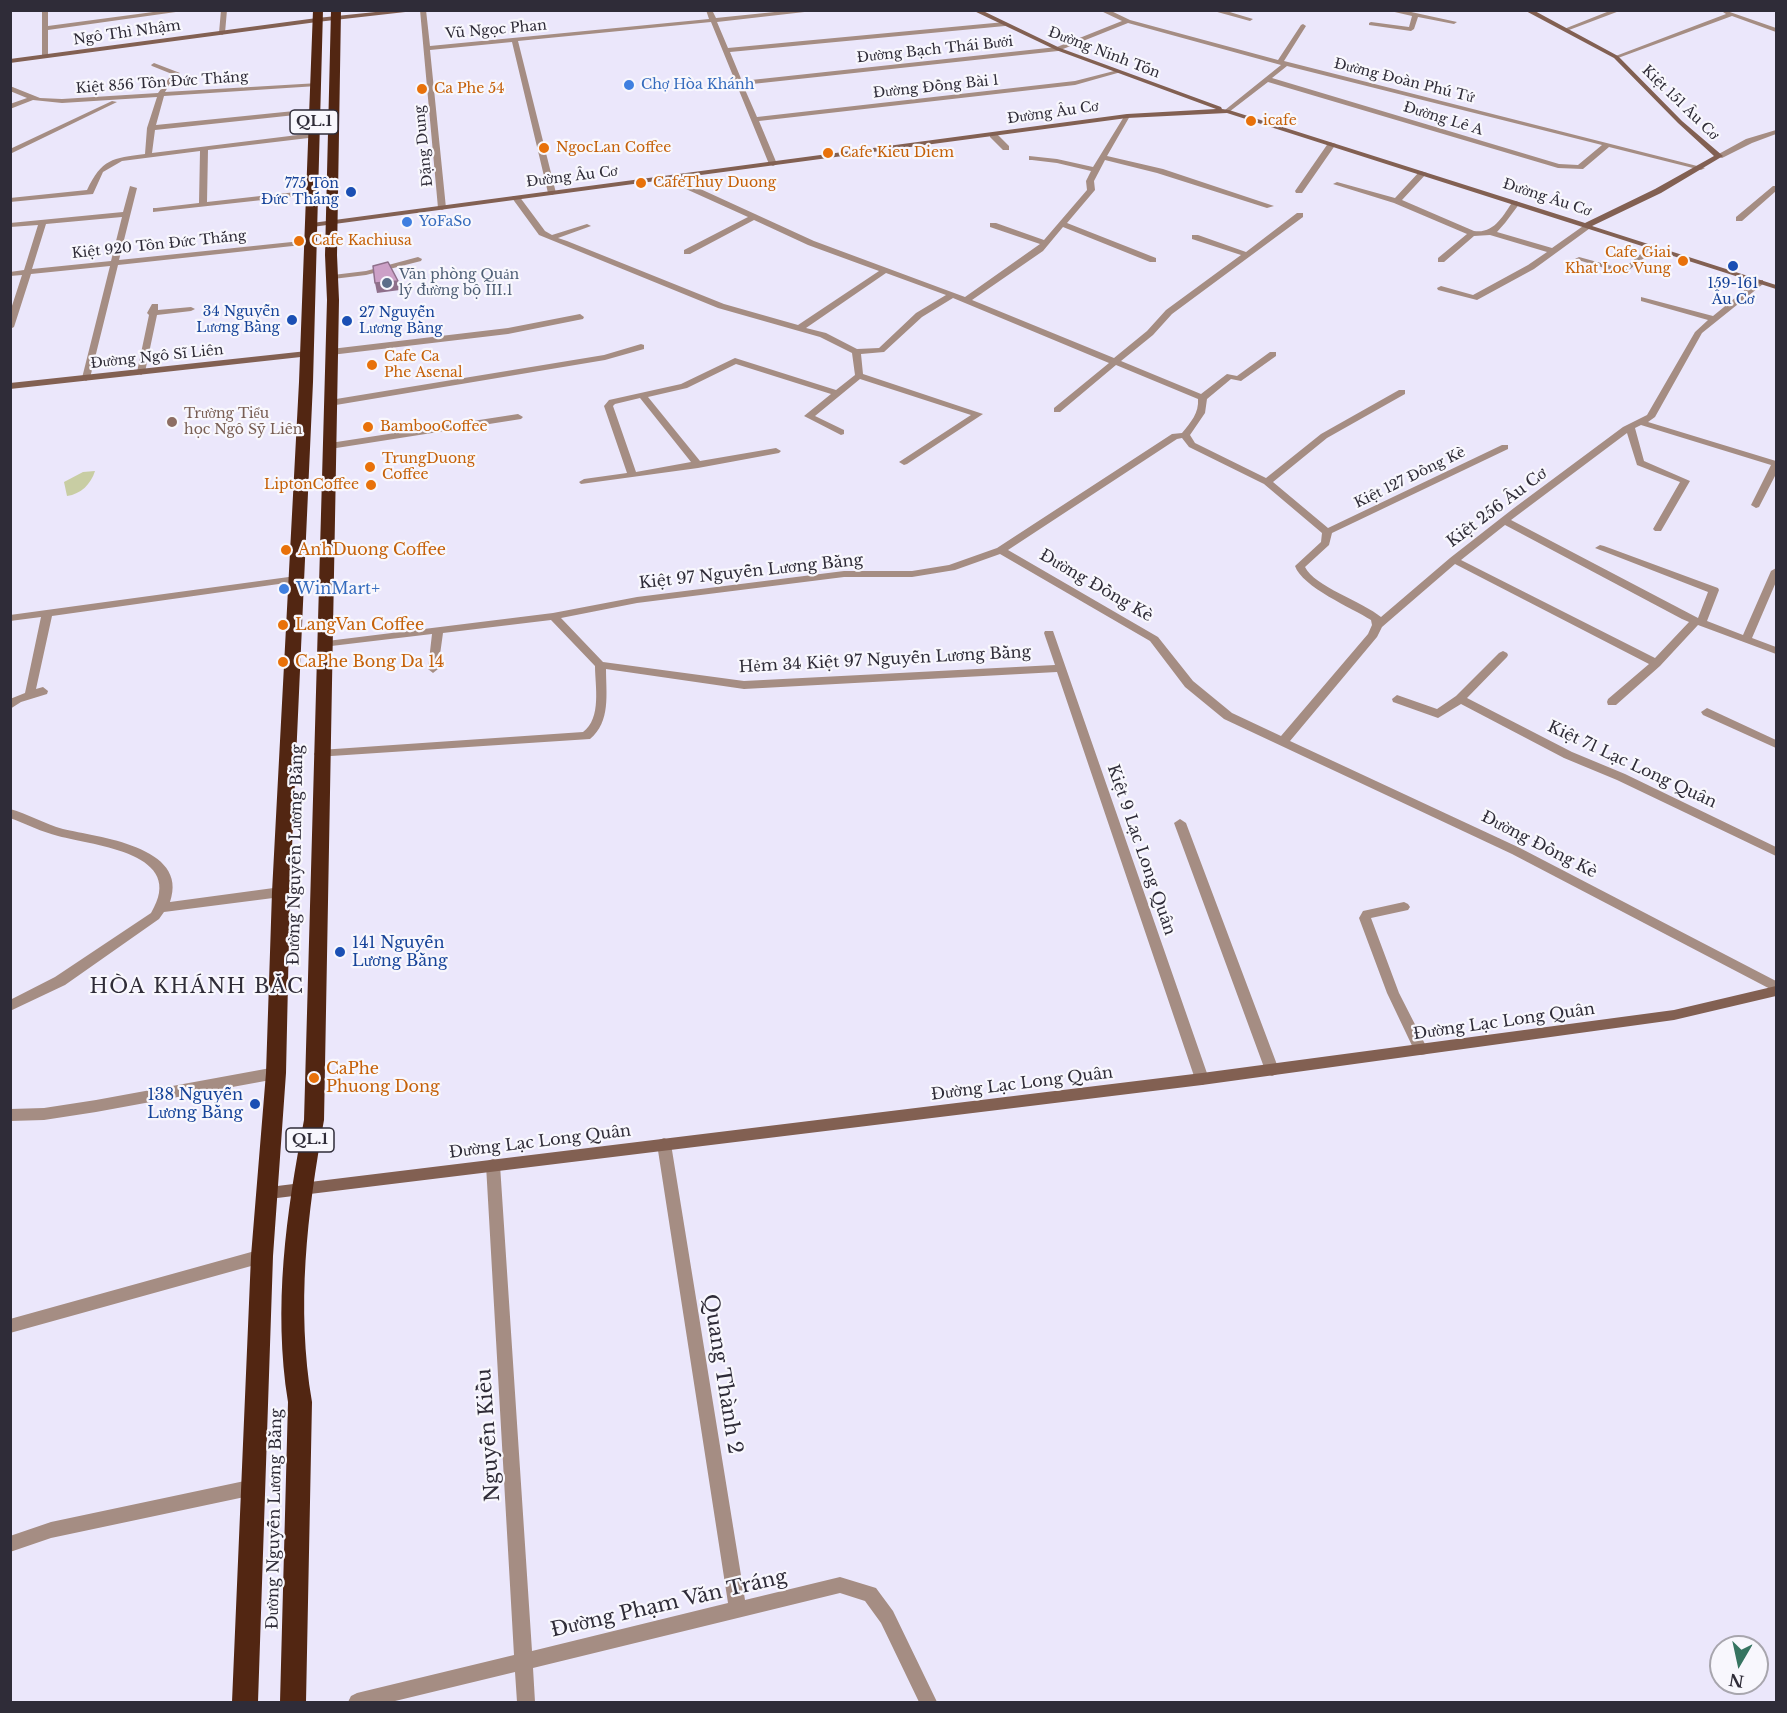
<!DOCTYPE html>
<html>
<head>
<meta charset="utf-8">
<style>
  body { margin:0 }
  #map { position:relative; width:1787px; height:1713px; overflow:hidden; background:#ebe7fb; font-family:"Libre Baskerville",serif }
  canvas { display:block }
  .frame { position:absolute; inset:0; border:12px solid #2f2c38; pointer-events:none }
  .north { position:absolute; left:1709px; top:1635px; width:60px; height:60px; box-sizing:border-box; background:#f8f7fd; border:2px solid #a8a6ae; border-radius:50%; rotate:189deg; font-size:16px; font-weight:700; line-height:24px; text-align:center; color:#2f2c38 }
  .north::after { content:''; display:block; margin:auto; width:21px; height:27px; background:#367461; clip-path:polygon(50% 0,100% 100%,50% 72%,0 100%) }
</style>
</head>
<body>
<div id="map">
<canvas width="1787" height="1713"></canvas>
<div class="frame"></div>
<div class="north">N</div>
</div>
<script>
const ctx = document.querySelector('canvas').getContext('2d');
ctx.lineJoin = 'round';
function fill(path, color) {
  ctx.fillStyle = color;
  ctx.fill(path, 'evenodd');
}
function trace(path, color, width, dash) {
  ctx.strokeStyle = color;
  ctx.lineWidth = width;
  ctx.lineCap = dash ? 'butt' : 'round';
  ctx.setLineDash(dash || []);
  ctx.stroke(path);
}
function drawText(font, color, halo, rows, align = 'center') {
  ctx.font = font + ' "Libre Baskerville",serif';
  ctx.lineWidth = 4.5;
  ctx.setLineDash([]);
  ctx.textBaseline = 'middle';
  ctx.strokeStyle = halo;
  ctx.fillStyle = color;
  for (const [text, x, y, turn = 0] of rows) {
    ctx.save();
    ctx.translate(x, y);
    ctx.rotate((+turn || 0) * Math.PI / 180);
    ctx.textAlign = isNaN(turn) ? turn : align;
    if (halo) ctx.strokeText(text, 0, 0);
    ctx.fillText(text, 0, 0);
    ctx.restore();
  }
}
fill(new Path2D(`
  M95 471C91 484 81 494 67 496L64 482 83 472Z`), '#c8cda3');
fill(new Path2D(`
  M42 10H48V26L168 10H190L48 30V56L45 58 42 56Z
  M221 10H227L225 33 222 35 219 33Z
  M420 10H426L430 46 709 19 706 10H712L716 18 794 10H822L717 22 728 48 1005 22 1008 24 1005 26 730 52 742 81 1057 47 1122 21 1099 10H1109L1130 20 1278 60 1301 25 1303 24 1306 26 1284 61 1705 168 1701 170 1609 147 1583 169 1558 168 1268 82 1229 112H1225V110L1281 65 1128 23 1058 51 743 85 757 117 1075 81 1118 70 1121 72 1075 85 759 121 777 164 773 166 769 164 711 22 518 41 556 193 552 195 548 193 512 42 430 50 446 208 442 210 438 208ZM1287 66 1602 145 1578 165 1559 164 1272 78Z
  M1210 10H1223L1253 19 1250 21Z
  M1386 10H1402L1457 22 1454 24 1418 17 1414 29 1411 31 1369 25V23L1371 22 1409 27 1412 16Z
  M1612 10H1622L1569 30 1564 29Z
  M1724 10 1776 28V32L1732 16 1618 58 1613 57 1726 14 1723 12Z
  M154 63 180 73 172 80 165 92 319 83V85L317 86 164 96 156 125 314 109 317 111 314 113 155 130 152 153 314 133H317V137L208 150 207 202 314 190 318 192 317 194 153 212V208H156L199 203 200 151 122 161 103 172 93 194 10 202V198L87 190C102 159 112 158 145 154L147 128 157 97 62 103 33 100 10 109V104L27 98 10 91V86L40 98 62 99 158 93 172 74 152 66 151 65Z
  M112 101 117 102 10 154V149Z
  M1125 115 1130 116 1107 156 1163 169 1274 206 1267 208 1157 173 1105 160 1094 181 1095 190 1067 223 1156 258V262H1150L1063 227 1043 251 972 300 1114 358 1147 331 1166 310 1241 255 1192 239V235H1198L1246 252 1297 213H1303V217L1172 314 1153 335 1121 361 1201 394 1227 374 1237 376 1270 352H1276V356L1241 381 1231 379 1207 399 1205 413 1190 435 1195 443 1266 478 1321 434 1399 390H1405V394L1327 438 1273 482 1328 528 1502 445H1508V449L1332 533 1329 545 1305 567C1314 586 1363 602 1381 617L1450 558 1514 508 1623 427 1647 415 1695 332 1708 320 1641 301V297L1713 316 1757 280H1763V284L1702 333 1655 417 1648 422 1776 461V474L1759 507 1756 508 1751 505 1771 465 1641 425 1635 428 1644 461 1690 481 1661 531H1655L1653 529 1680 482 1637 465 1627 433 1511 520 1698 618 1708 592 1595 548 1600 545 1604 546 1718 588 1719 590 1707 621 1743 635 1771 571 1776 568V582L1752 638 1776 647V654L1698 625 1660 666 1616 705H1608L1607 702 1608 699 1649 664 1455 564 1382 627 1377 637 1290 741 1520 848 1776 981V992L1512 854 1224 719 1185 687 1150 641 1000 554 955 570 912 577H844L637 603 561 618 603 662 744 681 1055 665 1044 633 1045 631H1053L1209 1079 1207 1083 1202 1085 1197 1083 1195 1079 1057 672 744 689 606 669C606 693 611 722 590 739L316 757 314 754 316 751 320 750 583 732C602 718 595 686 595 666L551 620 443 633 438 669 433 673 428 669 432 634 323 647 319 646 318 644 319 642 553 613 637 597 844 571H912L949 565 997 548 1172 434 1182 433C1191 422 1199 413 1198 399L1116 365 1060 412H1054V408L1109 363 953 298 922 317 884 352 861 354 863 374 983 414 907 464 904 465 899 462 971 415 860 379 815 416 844 430V434L841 435 804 416 831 394 736 364 687 388 648 397 700 461 776 448 781 451 779 453 698 468 581 484 579 482 584 479 627 473 604 406 609 400 681 384 735 358 836 390 855 375 852 353 820 337 718 308 539 235 512 198 513 196H519L545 231 552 235 587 224 591 226 558 238 567 241 724 304 798 325 879 271 808 245 754 220 690 254H684V250L748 217 666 180V176H672L814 241 965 297 1040 244 990 227V223H996L1044 240 1087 190 1086 181 1091 171 1057 163 1032 160H1029V156L1057 159 1093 167ZM886 273 946 295 916 313 879 348 857 349 826 333 806 328ZM640 398 691 462 636 472 613 406 615 404ZM1182 438 1189 447 1264 484 1322 533 1321 542 1295 566C1302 587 1352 608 1371 620L1372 625 1368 634 1281 736 1232 713 1193 681 1158 637 1008 550 1177 439ZM1505 525 1682 619 1689 622 1655 658 1461 560Z
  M1776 130V134L1752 143 1722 158 1715 156 1746 139Z
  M990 133H996L1009 146V150H1003L990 137Z
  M1329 142 1336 144 1302 193H1296L1295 191Z
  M1420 171 1427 173 1402 200 1474 231C1494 234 1503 216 1513 201H1516L1520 203 1505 223 1497 232 1552 248 1586 224 1593 226 1534 269 1477 300 1438 290 1437 288 1441 286 1473 295 1528 265 1547 252 1490 235 1474 236 1444 262H1438V258L1467 234 1394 203 1333 184 1337 182 1395 198Z
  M130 186 137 188 119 260 311 240 315 242 311 244 118 265 90 378 86 381 82 378 110 266 31 274 14 327 10 329V312L22 275 10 276V272L24 270 38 225 10 227V223L123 212ZM122 217 111 261 32 269 46 224Z
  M1773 186H1776V191L1742 221H1736V217Z
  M1651 245 1658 247 1624 274 1575 259 1579 257 1623 269Z
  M418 257 422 259 421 261 366 275 333 279 329 277 333 275 366 271Z
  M152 304H158V310L191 307 195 309 191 311 157 315 145 372 141 375 137 372 149 315 147 313Z
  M580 314 584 317 583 319 508 334 331 355 327 352 331 349 508 328Z
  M641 344 644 345V349L605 360 330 406 326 403 330 400 604 355Z
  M518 414 523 417 521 419 330 449 325 446 330 443Z
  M296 576 300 577V581L52 616 36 689 43 687 48 691 47 694 21 702 10 709V699L25 693 41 617 10 621V615Z
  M1503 651 1507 653 1508 655 1507 657 1467 698 1572 752 1625 774 1776 847V856L1617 780 1564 758 1461 704 1438 718 1393 702 1392 699 1397 695 1437 709 1456 696 1499 653Z
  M1707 708 1776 740V748L1703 715 1701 712Z
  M10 809C28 814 45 824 63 829 97 837 190 846 170 902L281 887 285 889 287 892 285 895 281 897 164 912 159 919 65 985 10 1011V1000L55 977 151 913C188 853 96 846 58 836 42 832 26 824 10 818Z
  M1180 819 1186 823 1279 1070 1277 1074 1272 1076 1267 1074 1265 1070 1174 823Z
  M1404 902 1408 904 1410 907 1408 910 1371 918 1399 993 1428 1050 1426 1054 1421 1055 1416 1054 1387 993 1359 918 1363 911Z
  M276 1067 281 1069 283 1073 281 1077 276 1079 96 1112 44 1120 10 1121V1109L44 1108 96 1100Z
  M664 1138 669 1140 671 1144 745 1600 840 1577 876 1588 893 1611 937 1702H919L881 1623 865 1601 840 1593 533 1668 535 1702H517L515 1672 391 1702H348L351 1696 357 1693 514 1655 486 1165 488 1161 493 1159 498 1161 500 1165 532 1651 728 1603 657 1144 659 1140Z
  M262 1249 267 1251 269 1256 267 1261 262 1263 10 1333V1319Z
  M254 1479 260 1481 262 1487 260 1493 254 1495 51 1538 10 1552V1536L51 1522Z`), '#a58d83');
fill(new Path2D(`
  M395 10H423L317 22 10 63V59L317 18Z
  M972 10H981L1060 48 1221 107 1222 109 1229 110 1585 223 1655 189 1714 156 1678 123 1614 58 1524 10H1533L1618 56 1682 121 1723 156 1661 193 1592 226 1776 285V289L1227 113 1127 118 312 227 308 225 312 223 1127 114 1216 109 1056 50Z
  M307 351 311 354 310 356 10 389V383Z
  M1776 986V996L1674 1020 1202 1085 269 1199 264 1197 262 1193 264 1189 269 1187 1202 1073 1674 1010Z`), '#826052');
fill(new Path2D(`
  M313 10H323L313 382 290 892 286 1073 273 1256 258 1702H232L251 1256 266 1073 272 892 299 382Z
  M331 10H341L337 255 339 300 324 1120C307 1214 296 1307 312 1402L306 1702H280L288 1402C273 1307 286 1214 304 1120L327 300 325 255Z`), '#522612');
fill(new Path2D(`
  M398 281 400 290 377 293 375 283Z`), '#8f708b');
const building = new Path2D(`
  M388 262 398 281 375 283 373 266Z`);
fill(building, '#cca0c7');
trace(building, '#8f708b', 1.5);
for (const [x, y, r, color] of [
  [629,85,6,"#3f7fe0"],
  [422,89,6,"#e8710a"],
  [1251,121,6,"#e8710a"],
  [544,148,6,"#e8710a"],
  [828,153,6,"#e8710a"],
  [641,183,6,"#e8710a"],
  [351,192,6,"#1a4fb4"],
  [407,222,6,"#3f7fe0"],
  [299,241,6,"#e8710a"],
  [1683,261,6,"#e8710a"],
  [1733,266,6,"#1a4fb4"],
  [387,283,6,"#5c6f8a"],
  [292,320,6,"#1a4fb4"],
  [347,321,6,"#1a4fb4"],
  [372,365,6,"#e8710a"],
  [172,422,6,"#8d6e63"],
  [368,427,6,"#e8710a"],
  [370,467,6,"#e8710a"],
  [371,485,6,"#e8710a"],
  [286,550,6,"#e8710a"],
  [284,589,6,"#3f7fe0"],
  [283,625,6,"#e8710a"],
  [283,662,6,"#e8710a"],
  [340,952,6,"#1a4fb4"],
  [314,1078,6,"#e8710a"],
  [255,1104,6,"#1a4fb4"]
]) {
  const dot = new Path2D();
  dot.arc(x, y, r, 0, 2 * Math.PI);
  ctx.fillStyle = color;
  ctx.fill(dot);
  trace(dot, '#f8f7fd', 2);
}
drawText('14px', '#2f2c38', '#f8f7fd', [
  ["Vũ Ngọc Phan",496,30,-5],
  ["Ngô Thì Nhậm",127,33,-8],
  ["Đường Bạch Thái Bưởi",935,50,-6],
  ["Đường Ninh Tốn",1104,53,21],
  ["Đường Đoàn Phú Tứ",1404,81,14],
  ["Kiệt 856 Tôn Đức Thắng",162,83,-4],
  ["Đường Đồng Bài 1",936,87,-6],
  ["Kiệt 151 Âu Cơ",1680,103,44],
  ["Đường Âu Cơ",1053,113,-8],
  ["Đường Lê A",1443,119,17],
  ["Đặng Dung",424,146,-96],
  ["Đường Âu Cơ",572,177,-7],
  ["Đường Âu Cơ",1547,198,18],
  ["Kiệt 920 Tôn Đức Thắng",159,245,-6],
  ["Đường Ngô Sĩ Liên",157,357,-6],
  ["Kiệt 127 Đồng Kè",1410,478,-26]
]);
drawText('14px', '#366cbe', '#f8f7fd', [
  ["Chợ Hòa Khánh",641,85],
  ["YoFaSo",419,222]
], 'left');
drawText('14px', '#c56008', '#f8f7fd', [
  ["Ca Phe 54",434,89],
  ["icafe",1263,121],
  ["NgocLan Coffee",556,148],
  ["Cafe Kieu Diem",840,153],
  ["CafeThuy Duong",653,183],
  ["Cafe Kachiusa",311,241],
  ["Cafe Giai",1671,253,"right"],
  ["Khat Loc Vung",1671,269,"right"],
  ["Cafe Ca",384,357],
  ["Phe Asenal",384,373],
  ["BambooCoffee",380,427],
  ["TrungDuong",382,459],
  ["Coffee",382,475],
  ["LiptonCoffee",359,485,"right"]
], 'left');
drawText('14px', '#164399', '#f8f7fd', [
  ["775 Tôn",339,184],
  ["Đức Thắng",339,200],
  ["159-161",1733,284,"center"],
  ["Âu Cơ",1733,300,"center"],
  ["34 Nguyễn",280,312],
  ["Lương Bằng",280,328],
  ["27 Nguyễn",359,313,"left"],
  ["Lương Bằng",359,329,"left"]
], 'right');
drawText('14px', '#4e5e75', '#f8f7fd', [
  ["Văn phòng Quản",399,275],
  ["lý đường bộ III.1",399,291]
], 'left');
drawText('14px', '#785e54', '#f8f7fd', [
  ["Trường Tiểu",184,414],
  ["học Ngô Sỹ Liên",184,430]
], 'left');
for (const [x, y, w] of [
  [314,122,48],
  [310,1140,48]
]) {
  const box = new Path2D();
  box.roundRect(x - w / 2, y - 12, w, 24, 4.5);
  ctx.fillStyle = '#f8f7fd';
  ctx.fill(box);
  trace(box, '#2f2c38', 1.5);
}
drawText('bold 15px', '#2f2c38', null, [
  ["QL.1",314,122],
  ["QL.1",310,1140]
]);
drawText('16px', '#2f2c38', '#f8f7fd', [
  ["Kiệt 256 Âu Cơ",1497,508,-37],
  ["Kiệt 97 Nguyễn Lương Bằng",751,572,-6],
  ["Đường Đồng Kè",1096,586,30],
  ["Hẻm 34 Kiệt 97 Nguyễn Lương Bằng",885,660,-3],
  ["Kiệt 71 Lạc Long Quân",1632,765,25],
  ["Đường Đồng Kè",1539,845,27],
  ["Kiệt 9 Lạc Long Quân",1141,850,71],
  ["Đường Nguyễn Lương Bằng",296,855,-89],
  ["Đường Lạc Long Quân",1504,1022,-8],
  ["Đường Lạc Long Quân",1022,1084,-7],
  ["Đường Lạc Long Quân",540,1142,-7],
  ["Đường Nguyễn Lương Bằng",275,1519,-89]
]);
drawText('16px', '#c56008', '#f8f7fd', [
  ["AnhDuong Coffee",298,550],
  ["LangVan Coffee",295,625],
  ["CaPhe Bong Da 14",295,662],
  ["CaPhe",326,1069],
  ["Phuong Dong",326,1087]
], 'left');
drawText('16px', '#366cbe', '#f8f7fd', [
  ["WinMart+",296,589]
], 'left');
drawText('16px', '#164399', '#f8f7fd', [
  ["141 Nguyễn",352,943],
  ["Lương Bằng",352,961],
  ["138 Nguyễn",243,1095,"right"],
  ["Lương Bằng",243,1113,"right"]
], 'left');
ctx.letterSpacing = '1.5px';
drawText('20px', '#2f2c38', '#f8f7fd', [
  ["HÒA KHÁNH BẮC",197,987]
]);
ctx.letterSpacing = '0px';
drawText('20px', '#2f2c38', '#f8f7fd', [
  ["Quang Thành 2",722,1374,81],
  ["Nguyễn Kiều",489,1435,-94],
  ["Đường Phạm Văn Tráng",669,1604,-13]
]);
</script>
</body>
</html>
